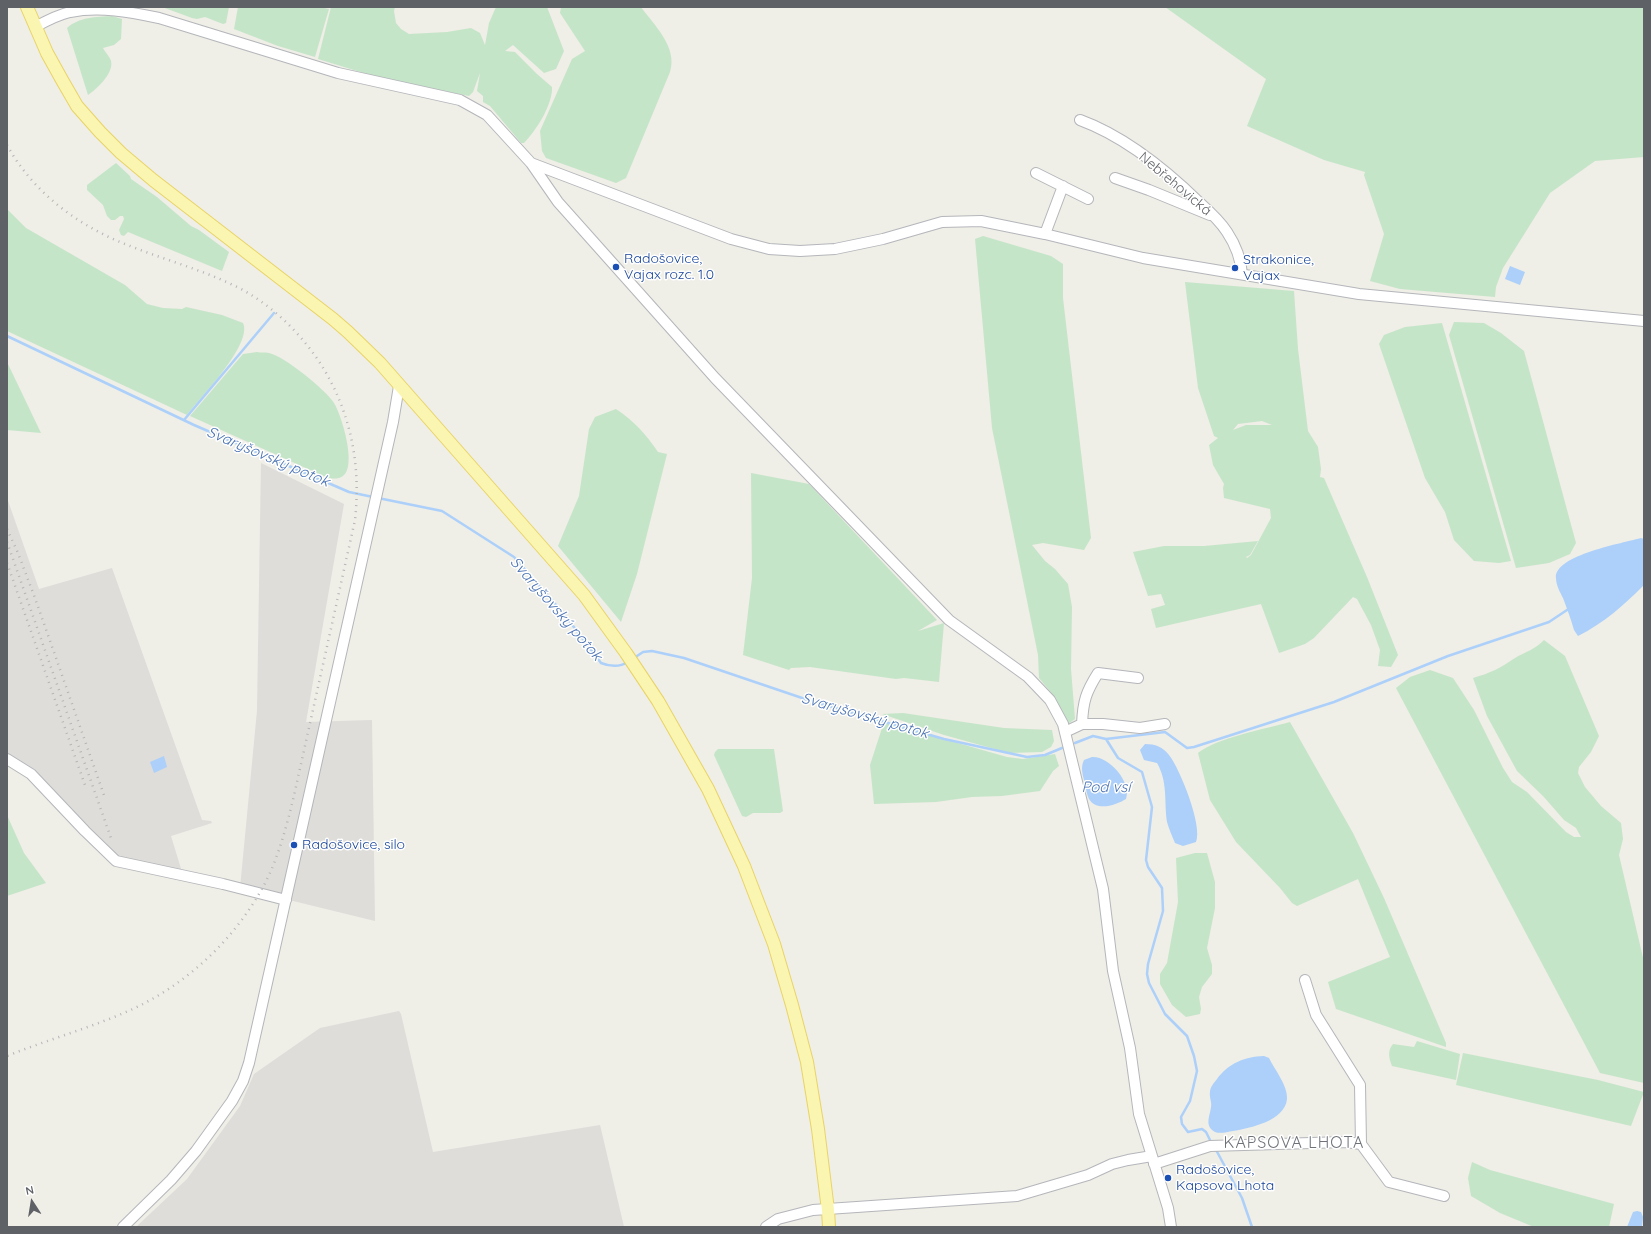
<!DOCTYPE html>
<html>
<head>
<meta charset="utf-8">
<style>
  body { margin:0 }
  #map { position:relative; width:1651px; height:1234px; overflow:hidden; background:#efeee7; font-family:Quicksand,sans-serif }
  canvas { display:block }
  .frame { position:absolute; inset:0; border:8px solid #5e6166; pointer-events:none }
  .north { position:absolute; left:12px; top:1182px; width:40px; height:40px; -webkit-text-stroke:3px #fff; paint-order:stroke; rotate:348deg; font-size:11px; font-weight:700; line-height:16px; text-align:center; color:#5e6166 }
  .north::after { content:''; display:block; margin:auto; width:14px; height:18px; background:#5e6166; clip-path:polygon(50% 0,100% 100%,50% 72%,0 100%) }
</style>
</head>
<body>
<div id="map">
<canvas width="1651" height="1234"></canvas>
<div class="frame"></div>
<div class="north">N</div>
</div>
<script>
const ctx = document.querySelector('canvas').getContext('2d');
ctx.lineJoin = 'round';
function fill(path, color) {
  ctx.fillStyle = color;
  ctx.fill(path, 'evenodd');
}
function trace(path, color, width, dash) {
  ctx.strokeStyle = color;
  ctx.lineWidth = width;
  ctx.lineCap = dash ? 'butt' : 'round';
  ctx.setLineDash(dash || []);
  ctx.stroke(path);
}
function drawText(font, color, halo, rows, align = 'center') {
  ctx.font = font + ' Quicksand,sans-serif';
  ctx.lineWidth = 3;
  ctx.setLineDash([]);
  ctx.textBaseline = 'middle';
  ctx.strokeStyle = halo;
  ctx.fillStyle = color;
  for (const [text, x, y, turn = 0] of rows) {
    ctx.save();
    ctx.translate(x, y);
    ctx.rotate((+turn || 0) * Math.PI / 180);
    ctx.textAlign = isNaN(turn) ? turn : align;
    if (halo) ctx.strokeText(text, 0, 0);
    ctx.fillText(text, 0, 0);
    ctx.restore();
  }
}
fill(new Path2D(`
  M261 463 344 504 306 722 372 720 375 921 240 888 257 711Z
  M7 498 39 589 112 568 202 820 211 821 212 823 171 836 182 872 120 858 7 754Z
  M399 1011 401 1014 433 1152 600 1125 624 1227H136L187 1179 240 1106 254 1074 320 1028Z`), '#deddd9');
fill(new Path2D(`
  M162 7H229L226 23 223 24 205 17 197 19 192 18Z
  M238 7H320L329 9 315 57 278 46 234 29Z
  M331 7H395L394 11 396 23 401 29 409 34 447 32 471 28 480 33 485 45 489 23 496 7H547L564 51 556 69 544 73 513 45 505 51 515 52 537 74 552 87C553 104 536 131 524 143H521L490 106 483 102V96L477 91 480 73 473 92 469 96 380 78 318 59Z
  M561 7H641C654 25 678 47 670 72L626 178 616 183 546 158 542 151 540 131 572 59 585 51 560 13Z
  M1165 7H1644V157L1595 161 1550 193 1503 268 1496 287 1495 297 1400 289 1370 281 1384 234 1364 175 1365 172 1324 160 1247 126 1266 79Z
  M112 16 122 19 121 39 114 45 103 48C105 52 110 57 111 61 114 73 97 89 88 95L67 28C79 17 96 17 112 16Z
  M116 163 130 176 131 179 157 197 191 226 199 230 229 252 222 271 128 232 124 236 121 235 119 230 124 219 123 216H120L115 220H111L107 216 103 205 87 190V185Z
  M7 209 26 228 125 285 147 304 163 308 182 309 186 307 222 315 243 323C253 344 200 398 187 415L7 331Z
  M983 236 1051 256 1063 264V298L1091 538 1084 550 1043 543 1032 545 1045 561 1055 569 1068 584 1072 607 1071 669 1075 719 1068 724 1053 695 1039 678 1038 655 992 428 975 239Z
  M1185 282 1294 291 1298 349 1308 431 1318 447 1321 469 1320 477 1324 478 1367 577 1398 655 1391 667 1378 666 1380 650 1371 625 1357 599 1353 597 1314 638 1305 644 1279 653 1261 604 1156 628 1151 609 1165 605 1161 594 1148 596 1133 552 1164 546H1204L1258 541 1250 555 1246 557 1247 558 1251 555 1271 518 1270 509 1224 498 1223 488 1224 484 1213 465 1209 445 1218 438 1214 436 1198 388ZM1262 421 1272 425H1246L1233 430 1238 424Z
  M1454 322 1484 323 1501 333 1524 351 1576 543 1570 554 1549 563 1516 568 1449 335Z
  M1442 323 1511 561 1499 563 1474 561 1454 540 1445 512 1425 478 1379 344 1384 335 1405 327Z
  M257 352C261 353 265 352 269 353 284 356 326 390 334 403 342 416 357 466 343 476 339 479 333 479 328 478L190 416 243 354Z
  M7 362 41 433 7 430Z
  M616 409C634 421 646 434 658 452L667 454 637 574 621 622 558 546 579 496 589 429 595 417Z
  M751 473 809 484 937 620 918 631 944 623 939 682 904 678 896 679 810 667 791 668 789 670 743 655 752 578Z
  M1544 640 1565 656 1599 736 1591 752 1579 767 1578 773 1585 787 1601 806 1621 823 1623 839 1619 855 1644 962V1083L1600 1073 1396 688 1410 677 1430 670 1453 678 1474 710 1503 768 1512 782 1527 792 1566 832 1574 837H1581L1576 828 1564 820 1543 796 1517 771 1487 716 1473 678C1491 673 1500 668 1515 658 1525 652 1536 649 1544 640Z
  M903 713 1004 728 1052 730 1054 741 1051 747 1042 752 1009 753 944 735 882 714Z
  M884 722 1007 757 1023 759 1055 754 1059 766 1053 771 1040 791 1002 796 972 797 936 802 874 804 870 765Z
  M1290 722 1353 833 1384 898 1446 1043V1047L1336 1009 1328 982 1390 957 1358 879 1297 906 1292 903 1280 888 1236 842 1210 800 1198 753C1214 739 1268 728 1290 722Z
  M718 749H774L783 811 780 813H753L746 817 742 816 714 755 715 752Z
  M7 815 24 853 46 883 7 896Z
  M1195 853H1207L1215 882V908L1207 948 1212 965V974L1202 987 1199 997 1201 1009 1200 1014 1186 1017 1172 1005 1160 984V974L1167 963 1178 902 1176 858Z
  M1417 1041 1460 1054 1456 1080 1392 1066C1389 1058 1387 1051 1393 1044L1414 1047Z
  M1463 1053 1598 1080 1644 1092 1631 1126 1456 1085Z
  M1472 1162 1490 1170 1614 1204 1609 1227H1534L1500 1213 1471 1196 1468 1178Z`), '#c5e5c8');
fill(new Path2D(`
  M1510 266 1525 272 1520 285 1505 279Z
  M1641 538 1644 539V585C1624 605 1604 623 1578 636L1574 630C1571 619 1567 609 1563 598 1560 592 1556 585 1556 578 1554 555 1624 543 1641 538Z
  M1145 744C1155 744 1163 747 1169 755 1180 769 1203 826 1196 842L1183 846 1175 843C1172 836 1169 829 1167 822 1164 801 1168 782 1157 763L1144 760 1140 750Z
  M164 756 167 767 154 773 150 762Z
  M1092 757C1109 756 1132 782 1126 799 1116 805 1097 812 1089 799 1087 795 1086 789 1085 784 1083 776 1080 768 1084 760Z
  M1264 1056 1269 1058C1275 1070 1288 1086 1287 1099 1285 1121 1250 1128 1233 1131 1227 1132 1220 1134 1215 1132 1204 1126 1210 1116 1211 1107 1212 1102 1209 1097 1210 1092 1210 1087 1214 1083 1217 1079 1229 1063 1244 1057 1264 1056Z
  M1637 1211 1641 1212 1643 1217 1642 1227H1627L1633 1212Z`), '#acd0fa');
trace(new Path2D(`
  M7 336 194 425 349 492 373 497
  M184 420 274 313
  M378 498 442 511 514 557 564 614 601 663C611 667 620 667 628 662
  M634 658 643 652 652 651 684 658 808 700 944 739 1027 757 1045 755 1062 748
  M1106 739 1165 732 1187 748 1194 747 1334 702 1448 656 1549 622 1570 608
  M1075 743 1093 736 1106 739 1118 758 1142 772 1152 807 1146 860 1148 867 1162 888 1163 911 1148 964 1147 974 1149 983 1165 1014 1187 1036 1194 1056 1197 1071 1190 1101 1181 1117 1182 1124 1188 1132 1202 1129 1206 1132 1212 1144
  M1215 1148 1242 1198 1252 1227`), '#acd0fa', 2.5);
const minor = new Path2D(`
  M35 27C46 21 57 15 70 12 100 6 130 12 159 18L338 73 460 100 487 115 531 163 558 202 715 378 949 620 1028 677 1050 700 1063 724 1103 889 1113 971 1130 1048 1139 1114 1168 1208 1171 1227
  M1080 120C1124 136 1166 170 1200 203 1209 211 1220 221 1227 232 1235 244 1241 260 1242 274
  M531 163 731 239 769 249 800 251 835 249 883 239 942 222 981 221 1045 234 1143 258 1359 294 1644 321
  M1036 173 1088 199
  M1115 178 1149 190 1210 215
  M1045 234 1063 186
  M1082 724C1083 701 1086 692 1098 673L1138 678
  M1065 732 1082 724H1103L1140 728 1165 724
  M7 759 31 774 85 831 116 861 223 884 286 900
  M1305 980 1316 1015 1360 1085 1361 1144
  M1154 1164 1210 1146 1345 1142 1361 1144 1389 1182 1444 1196
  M123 1227 171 1180 196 1151 232 1101 243 1081 249 1063 393 422 399 386
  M766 1227 778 1219 813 1210 1017 1196 1088 1175 1112 1164 1128 1160 1152 1156`);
const major = new Path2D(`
  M27 7 47 53 62 80 77 106 100 132 121 153 153 180 333 319 348 332 380 363 584 595 626 653 658 701 708 789 744 866 774 944 792 1005 807 1062 818 1129 828 1210 829 1227`);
trace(minor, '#b4b6ba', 12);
trace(major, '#e9d366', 14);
trace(minor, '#fff', 10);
trace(major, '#faf6b1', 12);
trace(new Path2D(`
  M7 145C34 194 80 227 130 246 168 261 207 271 243 290 282 312 315 348 334 388 354 430 360 474 355 520L293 800C285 832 276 866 259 894 230 943 187 983 135 1008 94 1027 49 1039 7 1056
  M7 529 18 553 35 598 105 798
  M7 542 112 841
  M7 563 86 788`), '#b5b5b6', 2.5, [1, 5]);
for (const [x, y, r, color] of [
  [616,267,4,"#1a4fb4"],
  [1235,268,4,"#1a4fb4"],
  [294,845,4,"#1a4fb4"],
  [1168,1178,4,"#1a4fb4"]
]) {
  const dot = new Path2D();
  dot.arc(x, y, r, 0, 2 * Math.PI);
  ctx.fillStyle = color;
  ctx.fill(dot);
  trace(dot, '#fff', 1.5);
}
drawText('14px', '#5e6166', '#fff', [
  ["Nebřehovická",1175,184,40]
]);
drawText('14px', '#164399', '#fff', [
  ["Radošovice,",624,259],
  ["Vajax rozc. 1.0",624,275],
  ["Strakonice,",1243,260],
  ["Vajax",1243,276],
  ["Radošovice, silo",302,845],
  ["Radošovice,",1176,1170],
  ["Kapsova Lhota",1176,1186]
], 'left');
drawText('italic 15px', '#4c74b4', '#fff', [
  ["Svaryšovský potok",268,457,23],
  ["Svaryšovský potok",556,609,49],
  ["Svaryšovský potok",865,716,16],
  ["Pod vsí",1106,787]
]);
ctx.letterSpacing = '1px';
drawText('16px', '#6f7378', '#fff', [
  ["KAPSOVA LHOTA",1294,1143]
]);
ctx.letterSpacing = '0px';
</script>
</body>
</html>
